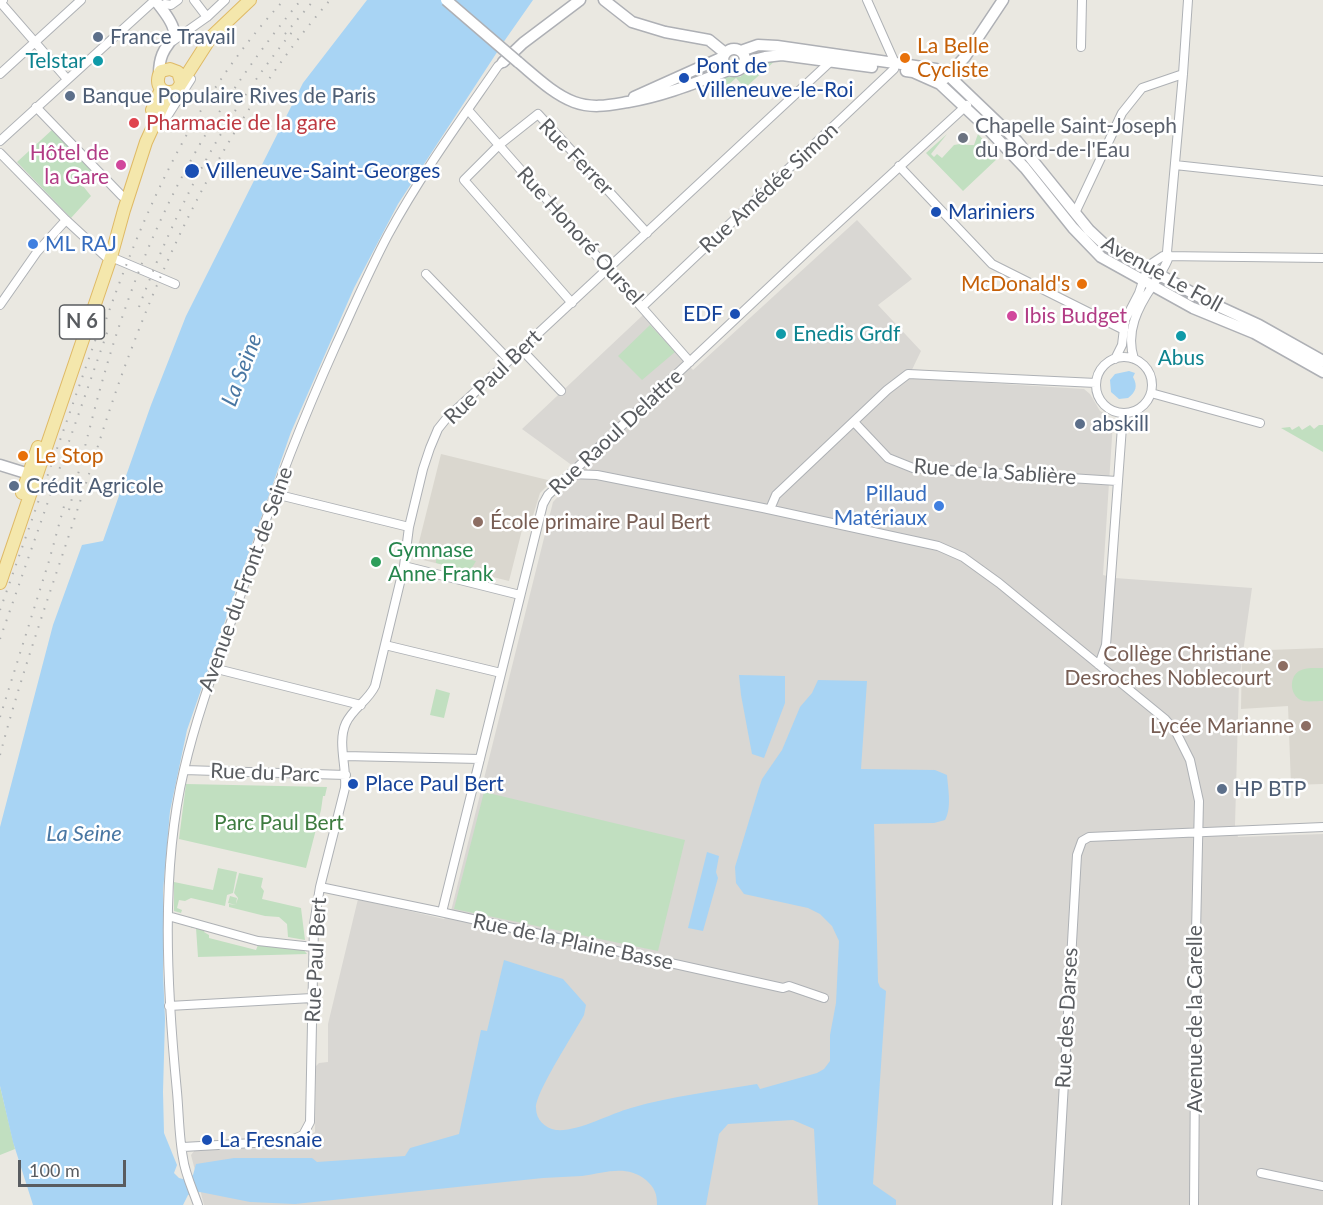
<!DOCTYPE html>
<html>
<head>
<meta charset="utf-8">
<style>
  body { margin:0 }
  #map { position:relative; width:1323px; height:1205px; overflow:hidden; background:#eae8e1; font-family:Lato,sans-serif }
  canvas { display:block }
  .scale { position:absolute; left:18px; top:1160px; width:108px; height:27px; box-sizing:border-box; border:3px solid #595c60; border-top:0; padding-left:8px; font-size:18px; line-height:21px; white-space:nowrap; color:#595c60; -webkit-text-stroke:4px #fff; paint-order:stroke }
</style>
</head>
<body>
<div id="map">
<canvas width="1323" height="1205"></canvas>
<div class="scale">100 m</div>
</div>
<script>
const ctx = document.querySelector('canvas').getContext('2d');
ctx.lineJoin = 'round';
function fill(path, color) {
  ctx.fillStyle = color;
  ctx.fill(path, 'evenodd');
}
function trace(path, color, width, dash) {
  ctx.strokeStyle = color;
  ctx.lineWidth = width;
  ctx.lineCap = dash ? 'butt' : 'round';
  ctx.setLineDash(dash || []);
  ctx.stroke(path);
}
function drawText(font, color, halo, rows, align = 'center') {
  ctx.font = font + ' Lato,sans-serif';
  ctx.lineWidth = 5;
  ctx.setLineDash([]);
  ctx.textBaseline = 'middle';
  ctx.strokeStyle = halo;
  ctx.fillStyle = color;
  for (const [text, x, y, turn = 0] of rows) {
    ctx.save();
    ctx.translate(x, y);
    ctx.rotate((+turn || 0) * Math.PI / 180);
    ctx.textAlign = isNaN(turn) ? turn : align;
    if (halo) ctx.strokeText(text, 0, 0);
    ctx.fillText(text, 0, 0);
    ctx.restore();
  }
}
fill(new Path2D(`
  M857 220 912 279 878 305 921 351 908 378 1084 389 1090 394 1100 411 1109 416 1113 422 1103 575 1115 578 1252 588 1239 681 1235 825 1238 837 1323 834V1205H204L191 1155 195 1150 289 1148 315 1132 316 1066 319 1063 328 1062V1024L358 899 444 919 451 911 553 502 573 481V466L522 429 643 315 693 370Z`), '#d9d7d3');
fill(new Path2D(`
  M441 454 552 481 540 493 528 532 522 530 509 581 415 558Z
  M1323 648V784L1291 785 1288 706 1241 709 1242 651Z`), '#dad7cf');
fill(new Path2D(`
  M777 59 745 88 736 78 726 87 706 84 724 77H740L751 68Z
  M53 129 101 179 96 181 93 180 83 186 91 196 71 218 17 162Z
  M947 134 931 154 934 157 937 154 942 158 954 145 960 144V141H966V145H974L978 134 999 157 963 191 926 153Z
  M650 325 675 352 642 380 618 356Z
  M1310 425 1314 429 1319 425H1323V452L1281 428 1290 427 1292 430 1299 426 1302 430Z
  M436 551 476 561 470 571 436 563Z
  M1323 668V701C1317 701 1309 702 1304 701 1290 698 1288 678 1299 671 1306 667 1316 668 1323 668Z
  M436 689 450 693 444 718 430 715Z
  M186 784 327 787 325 796H323L321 810 306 868 179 839Z
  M484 792 685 840 658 951 454 909Z
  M218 868 237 872 233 893 227 895 225 906 191 898 185 901 179 900 177 908 182 910 181 913 174 911V882L213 890Z
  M239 873 263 878 261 887 264 891 262 899 301 908 305 940 288 937 287 924 279 917 265 916 229 907V904L236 905 228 903 230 896 237 898 236 904 238 898 234 893Z
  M191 926 206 929 204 932 209 935V938L256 950 258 945 270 944 271 946 283 948 285 946 302 948 307 954 198 957 196 928H191Z
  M0 1086 15 1149 0 1155Z`), '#c1dfc0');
fill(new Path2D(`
  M367 0H533L505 40 398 204 354 288 291 432 187 730 170 811 163 891V972L165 1019 163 1092 164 1133 177 1165 174 1173 179 1178 183 1179 193 1175 196 1164 234 1158H312L317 1162 405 1156 410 1148 459 1134 481 1030 487 1031 504 960 563 979 586 1005 584 1015C575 1032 535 1093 536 1108 536 1120 545 1128 556 1130 578 1132 609 1114 631 1108 671 1096 716 1091 757 1084L760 1089 817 1073 824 1069 830 1061V1035L836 1003 839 941 832 926 820 914 808 908 744 894 736 883 735 867 758 791 762 779 782 750 800 707 812 693 818 680 867 681 861 769 935 770 947 775C948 789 952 808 945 820L934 823 874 824 878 982 880 987 886 991 873 1184 896 1200V1205H818L814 1129 793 1120 728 1124 719 1134 706 1205H657C657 1194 655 1188 646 1180 626 1164 605 1173 582 1176 569 1177 556 1177 543 1178L295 1204 250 1202 200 1192 188 1195 183 1205H33L13 1142 0 1086V827L53 625 82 545 103 541 151 405 186 316 303 83Z
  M1129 371 1135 373 1133 377C1138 386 1136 392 1128 398L1119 399 1111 392 1110 380 1115 374Z
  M739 675 785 676V703L764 758 752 754 741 695Z
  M707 852 719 856 716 872 718 878 703 931 688 928Z`), '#a8d4f4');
const street = new Path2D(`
  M3 0 0 2 67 79
  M194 0 207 17
  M867 0 895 63
  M165 4 171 5 178 0
  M173 41 207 17 225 0
  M1081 47 1082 0
  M0 74 81 0
  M36 107 122 196
  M468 110 690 362
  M168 115 191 79
  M0 141 155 0
  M0 153 66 220 105 256
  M1175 165 1323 181
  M899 166 992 264 1124 330
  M1075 213 1122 113 1142 88 1183 74
  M111 257 175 284
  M426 274 509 360
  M572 303 464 180 499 145 538 114 647 233
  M0 305 37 252 66 220
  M643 306 894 69
  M521 349 561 391
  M1096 385a28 28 0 1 1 56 0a28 28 0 1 1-56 0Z
  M1115 359 1122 345 1125 320 1139 293 1145 275 1151 264 1163 256 1323 258
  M1134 359C1125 332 1138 307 1153 285 1159 275 1166 267 1169 256L1167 252 1183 74 1188 0
  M1151 393 1260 423
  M854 422 888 458 913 468 1117 481
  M570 474 597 475 763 508 938 546 963 557 999 583 1165 719 1176 732 1190 760 1199 801 1196 932 1194 1205
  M275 494 409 527
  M770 509 776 495 887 390 908 374 1096 383
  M404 566 520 595
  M385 645 501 673
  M1099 665 1106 645 1123 413
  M213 668 361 705
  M344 756 480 759
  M184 770 346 775
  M320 887 436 911 783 988 789 986 824 998
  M442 912 543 504 548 495 814 245 967 105
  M168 916 258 941 313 947
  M169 1006 312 998
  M183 1147 289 1141 303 1135 310 1122 314 924 320 887 345 788C347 767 337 742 346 723 353 708 368 701 375 686L404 566 409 527 423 469 430 448 438 429 446 419 830 62
  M1261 1173 1323 1186
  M198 1205C193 1190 185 1174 183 1158 179 1137 179 1114 177 1092 167 989 160 871 184 770 201 696 231 627 254 555 277 484 305 414 336 345 353 308 369 271 388 235 420 176 460 121 498 66L503 62
  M1057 1205 1077 855 1082 841 1089 837 1323 827`);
const secondary = new Path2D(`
  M155 0C195 49 159 30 159 74
  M604 0 632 22 665 32 709 40 725 53
  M723 60a11 11 0 1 1 22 0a11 11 0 1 1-22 0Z
  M741 51 758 45 777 46 936 69 948 75 1017 141 1089 230 1105 245 1209 302 1259 325 1323 361
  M503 62 523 43 580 0
  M518 62C535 76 553 94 574 102 593 109 610 105 628 102 664 96 695 83 729 70
  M745 62 765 57 782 55 872 67
  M906 71 913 72 940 84 988 129 1025 168 1073 228 1101 257 1193 308 1254 333 1323 372
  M944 79 965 57 1003 0
  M634 97 723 57
  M0 465 29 474H37`);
const primary = new Path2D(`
  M181 82 178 72 170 69 161 71C153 84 162 97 177 90L211 37 250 0
  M152 110 161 89
  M22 493 38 447
  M0 583 111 257 124 210 146 142 169 92`);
trace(street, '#aeb1b5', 10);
trace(secondary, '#aeb0b5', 13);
trace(primary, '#dfba66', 14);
trace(street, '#fff', 8);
trace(secondary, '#fff', 10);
trace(primary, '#f4e7ac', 12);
trace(new Path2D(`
  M285 34 314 0
  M139 307C176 208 226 112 293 31
  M100 337C143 212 193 98 284 0
  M69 510C86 444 101 377 124 312 163 197 223 93 301 0
  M0 610 100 327
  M0 639 108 330
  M0 717 49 561 66 499
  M0 755C21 675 49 596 75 517 94 460 111 401 133 345 180 220 243 101 330 0`), '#afb0b0', 2, [1.5, 8]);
const secondaryBridge = new Path2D(`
  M446 0 518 62`);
trace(secondaryBridge, '#aeb0b5', 13, []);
trace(secondaryBridge, '#fff', 10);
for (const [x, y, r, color] of [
  [98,37,6,"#5c6f8a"],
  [905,58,6,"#e8710a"],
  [98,61,6,"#0f9aa8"],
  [684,78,6,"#1a4fb4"],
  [70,96,6,"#5c6f8a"],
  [134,123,6,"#e0444e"],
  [963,138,6,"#6b7280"],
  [121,165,6,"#d1479c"],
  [192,171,8,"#1a4fb4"],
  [936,212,6,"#1a4fb4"],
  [33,244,6,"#3f7fe0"],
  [1082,284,6,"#e8710a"],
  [735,314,6,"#1a4fb4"],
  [1012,316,6,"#d1479c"],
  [781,334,6,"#0f9aa8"],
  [1181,336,6,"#0f9aa8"],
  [1080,424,6,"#5c6f8a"],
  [23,456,6,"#e8710a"],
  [14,486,6,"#5c6f8a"],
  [939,506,6,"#3f7fe0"],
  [478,522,6,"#8d6e63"],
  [376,562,6,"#2e9e5b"],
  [1283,666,6,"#8d6e63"],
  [1306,726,6,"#8d6e63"],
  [353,784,6,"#1a4fb4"],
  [1222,789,6,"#5c6f8a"],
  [207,1140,6,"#1a4fb4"]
]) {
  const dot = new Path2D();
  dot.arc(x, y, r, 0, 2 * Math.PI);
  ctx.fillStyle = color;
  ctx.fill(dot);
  trace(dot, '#fff', 2);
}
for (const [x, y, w] of [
  [82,322,45]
]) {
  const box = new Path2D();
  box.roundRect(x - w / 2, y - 17, w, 34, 4.5);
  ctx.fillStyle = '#fff';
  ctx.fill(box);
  trace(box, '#595c60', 1.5);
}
drawText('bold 20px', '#595c60', null, [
  ["N 6",82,322]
]);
drawText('21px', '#4e5e75', '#fff', [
  ["France Travail",110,37],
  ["Banque Populaire Rives de Paris",82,96],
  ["abskill",1092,424],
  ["Crédit Agricole",26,486],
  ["HP BTP",1234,789]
], 'left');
drawText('21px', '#c56008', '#fff', [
  ["La Belle",917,46],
  ["Cycliste",917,70],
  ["McDonald's",1070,284,"right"],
  ["Le Stop",35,456]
], 'left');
drawText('21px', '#0d838f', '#fff', [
  ["Telstar",86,61],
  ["Enedis Grdf",793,334,"left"],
  ["Abus",1181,358,"center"]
], 'right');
drawText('21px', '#164399', '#fff', [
  ["Pont de",696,66],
  ["Villeneuve-le-Roi",696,90],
  ["Villeneuve-Saint-Georges",206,171],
  ["Mariniers",948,212],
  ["EDF",723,314,"right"],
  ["Place Paul Bert",365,784],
  ["La Fresnaie",219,1140]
], 'left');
drawText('21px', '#be3a42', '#fff', [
  ["Pharmacie de la gare",146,123]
], 'left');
drawText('21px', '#5b616d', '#fff', [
  ["Chapelle Saint-Joseph",975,126],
  ["du Bord-de-l'Eau",975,150]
], 'left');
drawText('21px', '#b23c85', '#fff', [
  ["Hôtel de",109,153],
  ["la Gare",109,177],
  ["Ibis Budget",1024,316,"left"]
], 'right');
drawText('21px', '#595c60', '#fff', [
  ["Rue Ferrer",576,157,46],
  ["Rue Amédée Simon",769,188,-43],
  ["Rue Honoré Oursel",580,236,48],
  ["Avenue Le Foll",1162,274,29],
  ["Rue Paul Bert",493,377,-44],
  ["Rue Raoul Delattre",616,432,-43],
  ["Rue de la Sablière",995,472,4],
  ["Avenue du Front de Seine",246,579,-70],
  ["Rue du Parc",265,773,2],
  ["Rue de la Plaine Basse",573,942,12],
  ["Rue Paul Bert",316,960,-87],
  ["Rue des Darses",1067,1018,-87],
  ["Avenue de la Carelle",1195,1019,-90]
]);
drawText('21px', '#366cbe', '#fff', [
  ["ML RAJ",45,244],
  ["Pillaud",927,494,"right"],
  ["Matériaux",927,518,"right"]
], 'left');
drawText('21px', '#785e54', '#fff', [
  ["École primaire Paul Bert",490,522,"left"],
  ["Collège Christiane",1271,654],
  ["Desroches Noblecourt",1271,678],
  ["Lycée Marianne",1294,726]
], 'right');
drawText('21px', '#27864d', '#fff', [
  ["Gymnase",388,550],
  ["Anne Frank",388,574]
], 'left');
drawText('21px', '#3d7b3f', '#fff', [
  ["Parc Paul Bert",279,823]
]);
drawText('italic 22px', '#4977a3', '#fff', [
  ["La Seine",242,370,-69],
  ["La Seine",84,834]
]);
</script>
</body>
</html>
